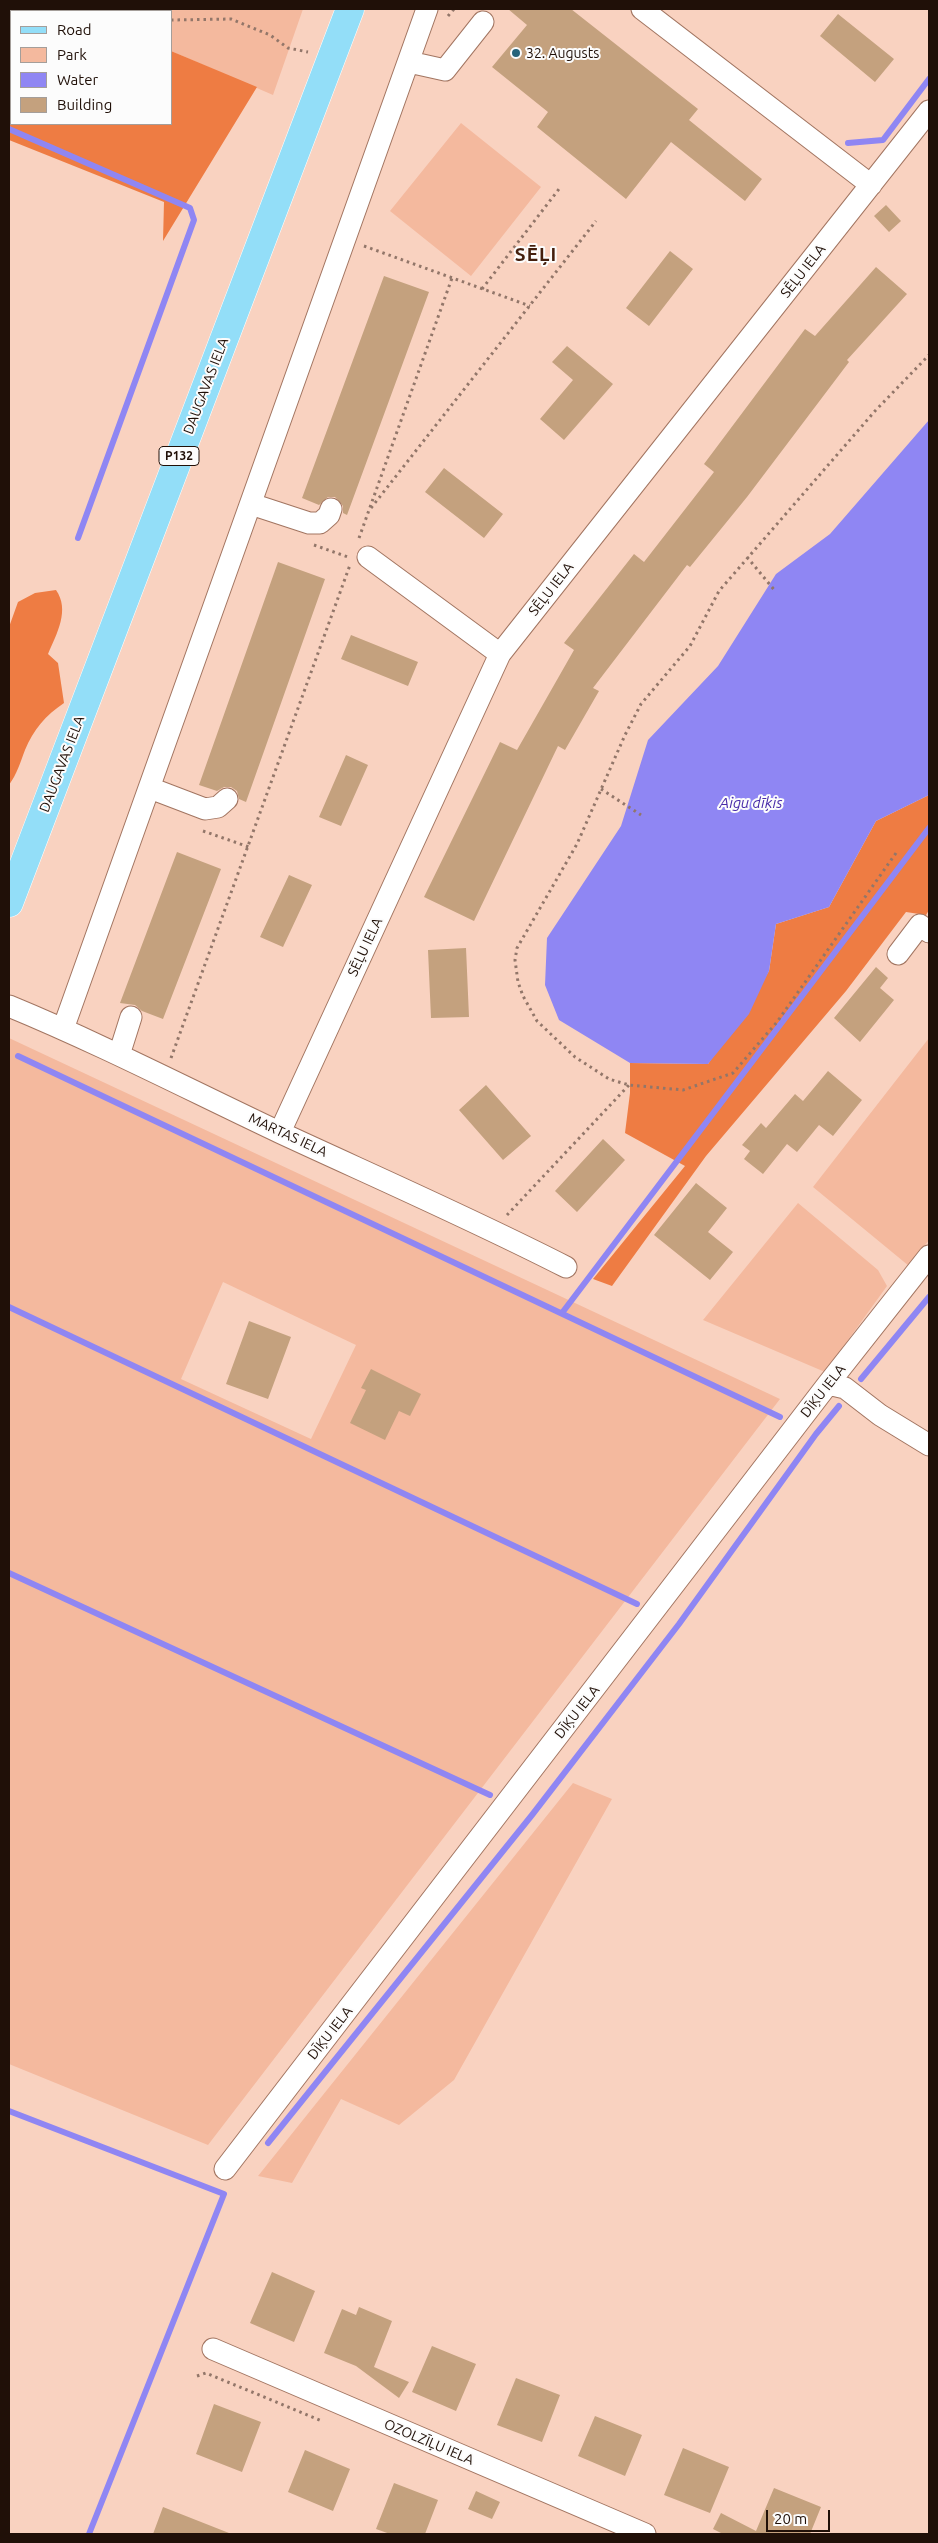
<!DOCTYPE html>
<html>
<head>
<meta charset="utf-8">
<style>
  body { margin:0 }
  #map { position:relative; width:938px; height:2543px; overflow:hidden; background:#f9d2c0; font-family:Ubuntu,sans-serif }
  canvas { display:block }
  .frame { position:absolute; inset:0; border:10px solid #201008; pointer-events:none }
  .legend { position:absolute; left:10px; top:10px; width:162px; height:115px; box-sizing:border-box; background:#fcfcfc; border:1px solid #a49e9a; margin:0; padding:6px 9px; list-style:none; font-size:15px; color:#201008 }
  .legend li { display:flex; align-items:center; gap:10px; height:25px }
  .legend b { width:25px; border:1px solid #a49e9a }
  .scale { position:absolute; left:766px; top:2510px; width:64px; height:22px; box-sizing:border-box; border:2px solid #201008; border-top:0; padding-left:6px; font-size:15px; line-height:18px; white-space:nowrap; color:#201008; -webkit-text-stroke:4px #fcfcfc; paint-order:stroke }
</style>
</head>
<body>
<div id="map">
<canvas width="938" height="2543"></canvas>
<div class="frame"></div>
<ul class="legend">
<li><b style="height:6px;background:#93def8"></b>Road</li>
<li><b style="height:14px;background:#f4b99e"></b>Park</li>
<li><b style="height:14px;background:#8f86f3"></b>Water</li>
<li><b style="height:14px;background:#c4a17e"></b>Building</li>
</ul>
<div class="scale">20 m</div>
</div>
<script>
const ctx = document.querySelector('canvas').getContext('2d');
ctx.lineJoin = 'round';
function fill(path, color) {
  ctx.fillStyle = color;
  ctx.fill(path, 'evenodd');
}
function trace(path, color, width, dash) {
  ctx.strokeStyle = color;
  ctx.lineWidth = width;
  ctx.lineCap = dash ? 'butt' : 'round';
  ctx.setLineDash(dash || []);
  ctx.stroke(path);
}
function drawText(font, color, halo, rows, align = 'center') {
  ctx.font = font + ' Ubuntu,sans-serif';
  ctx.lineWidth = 4;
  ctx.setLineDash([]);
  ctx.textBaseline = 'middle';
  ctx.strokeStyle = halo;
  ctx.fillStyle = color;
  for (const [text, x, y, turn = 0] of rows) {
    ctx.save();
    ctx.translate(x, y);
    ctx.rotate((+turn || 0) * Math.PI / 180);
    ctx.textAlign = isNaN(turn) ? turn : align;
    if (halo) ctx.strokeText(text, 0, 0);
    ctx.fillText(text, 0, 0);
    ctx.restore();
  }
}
fill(new Path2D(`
  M72 9H303L273 95 171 51V11H78Z
  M461 123 541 187 471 276 390 211Z
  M9 1038 780 1399 208 2145 9 2064ZM223 1282 356 1345 311 1439 181 1379Z
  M929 1038V1240L909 1266 813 1187Z
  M798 1203 878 1270 887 1286 825 1372 703 1320Z
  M573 1783 612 1799 454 2080 399 2125 341 2099 292 2183 258 2176Z`), '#f4b99e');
fill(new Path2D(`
  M9 9H72L78 11H11V124H171V51L257 87 163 241 164 202 9 140Z
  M56 590C70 610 57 633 48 654L58 663 64 703C46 715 33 730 25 750 20 763 17 774 9 785V627L18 602 35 593Z
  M929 795V910L926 915 906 912 846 991 706 1156 612 1286 593 1279 685 1166 625 1133 630 1093V1063L708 1064 769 971 776 924 829 907 876 821Z`), '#ee7c43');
fill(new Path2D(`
  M929 420V795L876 821 829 907 776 924 769 971 749 1014 708 1064 630 1063 559 1020 545 985 547 938 621 826 648 740 718 666 776 574 830 534Z`), '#8f86f3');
trace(new Path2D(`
  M9 129 190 208 194 220 78 538
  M848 143 883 140 929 79
  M18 1056 780 1417
  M9 1307 637 1604
  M562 1313 929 828
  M861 1379 929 1297
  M9 1573 490 1795
  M9 2111 224 2194 89 2534
  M268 2143 532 1815 679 1624 816 1434 839 1406`), '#8f86f3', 6);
fill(new Path2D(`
  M508 9H571L698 109 689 120 762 179 745 201 671 142 626 199 537 127 548 112 492 67 527 25Z
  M838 14 894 59 875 82 820 36Z
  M886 205 901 221 889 232 874 216Z
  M670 251 693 269 649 326 626 308Z
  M876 267 907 294 847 360 849 362 747 497 690 567 687 565 593 688 599 691 565 750 558 746 474 921 424 897 500 742 517 750 574 650 564 643 634 554 644 562 714 472 704 464 805 329 815 336Z
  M384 276 429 292 347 515 343 513V506L335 497H328L319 505 302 498Z
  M567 346 613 384 564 440 540 419 573 380 552 362Z
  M444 468 503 514 484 538 425 492Z
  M278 562 325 579 246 802 239 799 237 791 231 787H224L217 791 199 785Z
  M351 635 418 662 408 686 341 659Z
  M346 755 368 765 341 826 319 817Z
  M177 852 221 869 163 1019 142 1011 135 1005 120 1003Z
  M289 875 312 885 283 947 260 937Z
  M466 948 469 1017 431 1018 428 950Z
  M876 967 888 978 880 988 894 1000 860 1042 834 1018Z
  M828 1071 862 1100 833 1136 819 1125 797 1152 787 1144 763 1174 744 1159 750 1151 742 1145 761 1123 766 1128 795 1094 803 1101Z
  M486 1085 531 1136 503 1160 459 1110Z
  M603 1139 625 1160 577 1212 555 1191Z
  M696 1183 727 1208 708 1232 733 1252 710 1280 654 1235Z
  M249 1321 291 1337 268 1399 226 1384Z
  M371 1369 421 1394 410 1416 399 1411 385 1440 350 1423 366 1390 361 1388Z
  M272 2272 315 2291 294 2342 250 2323Z
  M359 2307 392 2321 374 2367 409 2382 399 2398 356 2366 324 2353 342 2309 356 2315Z
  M432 2346 476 2364 456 2411 412 2392Z
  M516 2378 560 2395 542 2442 497 2425Z
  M214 2404 261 2422 242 2472 196 2454Z
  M595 2416 642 2435 625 2476 578 2456Z
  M683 2448 729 2467 710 2513 664 2495Z
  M305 2450 350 2469 333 2511 288 2492Z
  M394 2483 438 2500 425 2534H390L376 2529Z
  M774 2488 821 2507 810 2534H723L713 2529 721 2513 756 2531Z
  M476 2491 500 2502 492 2519 468 2509Z
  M163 2507 229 2533V2534H153Z`), '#c4a17e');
const minor = new Path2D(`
  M642 9 871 185
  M409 62 445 70 483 22
  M251 504 309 523H320L329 515 331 509
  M368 557 500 654
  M150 788 205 809 218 807 227 799
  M898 954 920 925 929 932
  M9 1006C101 1044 190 1090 281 1133 376 1177 472 1219 566 1267
  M63 1029 427 9
  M119 1055 131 1017
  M280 1132 500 654 929 111
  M828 1384 845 1388 880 1415 929 1445
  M225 2169 828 1384 929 1256
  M213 2349 645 2534`);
const major = new Path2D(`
  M9 903 350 9`);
trace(minor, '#a27561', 23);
trace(major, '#fff', 29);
trace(new Path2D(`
  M100 9 106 11
  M448 16 454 9
  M171 20 231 19 270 35 288 48 308 52
  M364 246 530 306
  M482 289 559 189
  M371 508 596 221
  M359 538 452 278
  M314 545 348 557
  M747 557 776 592
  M601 789 641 815
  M203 831 249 847
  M896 853 777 1022 733 1073 683 1090 629 1085 609 1079 575 1057 537 1021 523 996 518 982 515 960 517 948 577 844 625 735 641 704 690 646 719 591 875 411 929 355
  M171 1058 350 565
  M507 1215 629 1085
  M197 2376 206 2373 322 2421`), '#927669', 3, [2.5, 4]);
trace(minor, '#fff', 21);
trace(major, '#93def8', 28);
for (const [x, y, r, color] of [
  [516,53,5,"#25637a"]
]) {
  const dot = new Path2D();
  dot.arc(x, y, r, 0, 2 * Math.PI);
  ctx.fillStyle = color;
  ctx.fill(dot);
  trace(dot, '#fcfcfc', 2);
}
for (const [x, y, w] of [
  [179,456,40]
]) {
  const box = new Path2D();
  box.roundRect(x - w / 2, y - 9.5, w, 19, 4);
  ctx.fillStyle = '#fcfcfc';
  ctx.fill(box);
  trace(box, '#201008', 1);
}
drawText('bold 12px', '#201008', null, [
  ["P132",179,456]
]);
drawText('14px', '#201008', '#fcfcfc', [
  ["32. Augusts",526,53]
], 'left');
drawText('14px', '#201008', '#fcfcfc', [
  ["SĒĻU IELA",803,271,-52],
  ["DAUGAVAS IELA",206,386,-69],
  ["SĒĻU IELA",551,589,-52],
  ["DAUGAVAS IELA",62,764,-69],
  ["SĒĻU IELA",365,947,-65],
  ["MARTAS IELA",288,1135,25],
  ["DĪĶU IELA",823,1391,-52],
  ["DĪĶU IELA",577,1712,-52],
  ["DĪĶU IELA",330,2033,-52],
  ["OZOLZĪĻU IELA",429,2442,23]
]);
drawText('italic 15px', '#482ba9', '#fcfcfc', [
  ["Aigu dīķis",751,803]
]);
ctx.letterSpacing = '1px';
drawText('bold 19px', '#441f0d', '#fcfcfc', [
  ["SĒĻI",536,255]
]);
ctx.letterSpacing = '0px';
</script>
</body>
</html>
